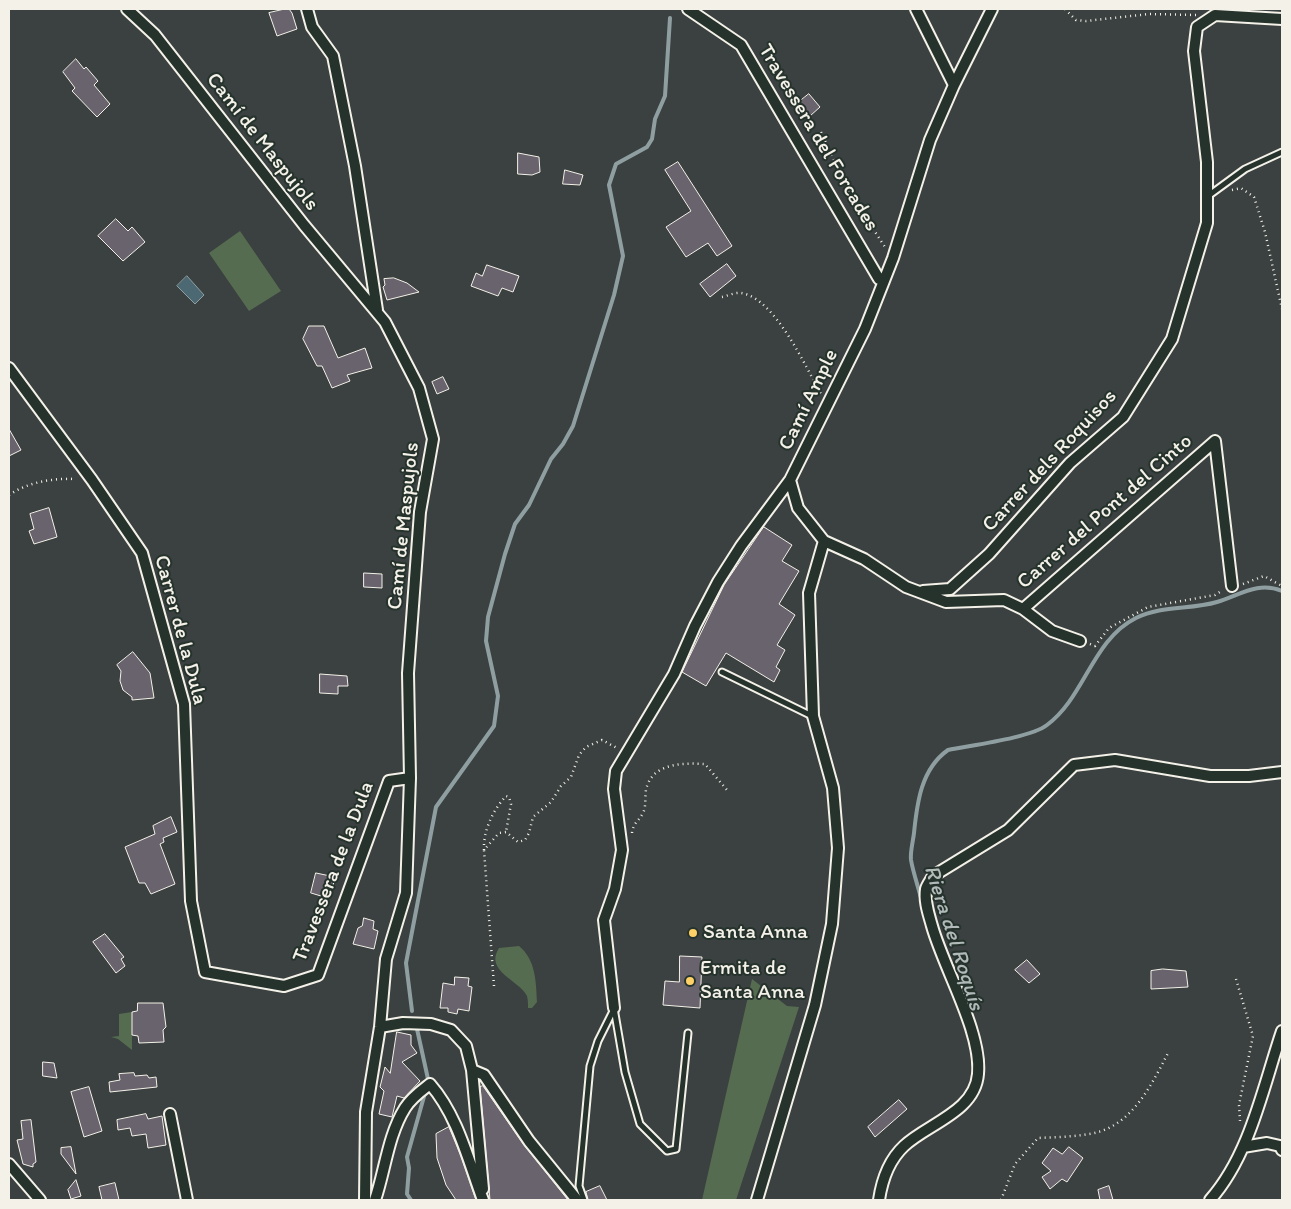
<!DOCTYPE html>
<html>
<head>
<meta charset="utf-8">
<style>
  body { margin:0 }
  #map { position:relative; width:1291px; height:1209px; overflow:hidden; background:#3a4140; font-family:Itim,sans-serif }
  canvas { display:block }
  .frame { position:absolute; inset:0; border:10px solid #f4f1e8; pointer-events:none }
</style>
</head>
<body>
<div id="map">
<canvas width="1291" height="1209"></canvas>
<div class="frame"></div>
</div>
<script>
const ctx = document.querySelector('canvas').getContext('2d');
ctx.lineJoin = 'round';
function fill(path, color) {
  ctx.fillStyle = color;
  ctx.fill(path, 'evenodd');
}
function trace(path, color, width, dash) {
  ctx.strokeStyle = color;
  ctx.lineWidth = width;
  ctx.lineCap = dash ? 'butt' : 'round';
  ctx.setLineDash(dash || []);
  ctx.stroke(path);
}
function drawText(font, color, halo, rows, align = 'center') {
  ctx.font = font + ' Itim,sans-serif';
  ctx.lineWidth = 4;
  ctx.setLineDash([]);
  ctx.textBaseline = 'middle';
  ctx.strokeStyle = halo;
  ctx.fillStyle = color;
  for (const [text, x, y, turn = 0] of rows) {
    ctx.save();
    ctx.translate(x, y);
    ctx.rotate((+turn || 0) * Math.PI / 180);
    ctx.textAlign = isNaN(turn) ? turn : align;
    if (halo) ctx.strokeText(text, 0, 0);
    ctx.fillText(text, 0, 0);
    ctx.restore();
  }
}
fill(new Path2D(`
  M240 231 281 291 249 311 209 253Z
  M519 946C536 960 536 982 537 1002L532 1008H528C528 1004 528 1000 527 996 519 980 484 971 499 948Z
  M752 979 787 1006 799 1007 736 1200H702Z
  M132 1012V1050L118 1039 111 1037 119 1036V1014Z`), '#566c51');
const water = new Path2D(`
  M187 276 204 295 195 304 177 286Z`);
fill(water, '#4c6872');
trace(water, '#8f9fa1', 1);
trace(new Path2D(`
  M921 898C918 886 913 872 911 860 910 852 913 842 914 833 917 803 921 769 948 750 972 745 1030 738 1047 725 1085 697 1092 640 1136 618 1162 605 1190 610 1217 602 1240 595 1258 581 1282 591
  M412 1011 406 963 436 807 494 726 498 696 486 641 488 617 505 554 515 524 529 505 551 459 563 444 573 426 614 295 623 256 609 185 616 164 647 147 652 139 655 119 665 96 670 18
  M417 1029 428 1079
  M411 1200 407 1194 409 1168 407 1157 425 1093`), '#8f9fa1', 4);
const building = new Path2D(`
  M285 9H289L292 13 297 29 277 36 269 13Z
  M76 59 84 69 86 67 98 81 94 85 110 104 97 117 72 91 75 88 63 72Z
  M809 94 820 107 810 116 799 102Z
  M518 153 539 157 540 172 532 175 518 174Z
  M678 162 732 246 717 256 708 243 686 257 666 227 691 211 665 170Z
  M565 170 583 175 580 185 563 184Z
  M116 219 128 231 132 227 145 242 123 261 98 236Z
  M727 264 736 276 710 297 700 284Z
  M487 265 519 276 513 292 502 288 498 296 471 286 476 273 482 276Z
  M394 278 407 283 419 292 387 300 383 287 385 285 384 279Z
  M309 326H324L338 358 365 348 372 368 347 375 350 381 332 388 322 366H317L303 339Z
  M443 377 449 389 437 394 432 382Z
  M9 429 21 450 9 456Z
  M49 508 57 537 34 544 29 531 34 529 30 514Z
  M764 527 792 545 782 561 799 571 779 604 795 615 777 645 785 650 776 667 780 670 774 682 726 653 706 686 682 672 724 585Z
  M364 573 382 574V588L364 587Z
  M133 652 150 673 154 698 132 700V697L123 690 120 681 121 671 117 665Z
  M320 674 347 676 348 686H338V694L320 693Z
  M171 817 177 832 163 838 164 842 160 844 175 884 151 894 145 883H139L125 847 155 834 153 826Z
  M316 873 335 877 332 890 323 888 321 896 311 893Z
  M364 918 374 921 373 929 378 931 374 949 353 944 358 928 362 926Z
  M105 934 124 957 121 959 125 966 116 973 93 942Z
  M680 956 702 957 700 1008 663 1005 665 981 679 982Z
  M1027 960 1040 974 1029 983 1015 970Z
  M1163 969 1186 971 1188 987 1151 989V971Z
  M455 977 469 978 468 986 472 987 469 1011 458 1009 457 1014 448 1012V1008H440L443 983 454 985Z
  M138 1003H163L166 1027 163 1030 164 1042 139 1043 138 1036 132 1035V1012L137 1011Z
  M397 1032 411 1035V1045L417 1053 402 1062 420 1081 404 1098 397 1096 392 1117 379 1114 384 1091 380 1087 385 1067 390 1073Z
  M43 1062 54 1063 57 1078 43 1076Z
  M134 1073 135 1076 147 1075 149 1078 156 1077 157 1087 110 1092 109 1082 120 1080 119 1074Z
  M483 1086 524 1145 568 1200H490L480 1087Z
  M89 1087 102 1131 84 1137 71 1092Z
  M899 1100 907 1109 875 1137 868 1127Z
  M146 1114 148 1119 162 1116 166 1145 148 1148 146 1134 132 1136 130 1128 118 1130 117 1120Z
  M31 1120 36 1162 33 1164V1167L23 1164 17 1140 23 1139 21 1121Z
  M449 1127 461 1156 476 1200H456L446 1185 437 1158 436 1134Z
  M71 1147 76 1174 61 1154V1148Z
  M1069 1147 1083 1158 1067 1182 1062 1179 1050 1189 1042 1177 1051 1171 1042 1163 1053 1148 1062 1154Z
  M76 1180 81 1196 71 1199 68 1190Z
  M115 1183 119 1200H102L99 1187Z
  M600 1186 607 1200H588L586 1192Z
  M1109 1186 1113 1200H1100L1098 1190Z`);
fill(building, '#69636d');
trace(building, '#f4f1e8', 1);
const lane = new Path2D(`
  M1208 196 1245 169 1282 152
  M722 672 812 716
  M614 1008 625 1072 640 1124 667 1151 676 1149 688 1033
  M584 1200 579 1186 590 1066 598 1041 614 1009`);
const street = new Path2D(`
  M127 9 155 35 304 225 385 322 419 388 433 439 420 512 408 673 410 778 406 893 386 959 380 1027 366 1112 365 1200
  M307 9 312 27 333 56 355 166 377 310
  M688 9 741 45 879 279
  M916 9 954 85
  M992 9 954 85 930 140 893 258 865 329 790 480 798 508 824 541 864 559 906 587 946 602 1004 600 1023 609 1052 631 1080 641
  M9 368 92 480 142 553 184 704 191 901 205 972 284 986 318 975 389 781 410 778
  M923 591 950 589 989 554 1070 463 1123 417 1172 339 1207 223V162L1194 51 1197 27 1215 15 1282 19
  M1023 609 1215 441 1232 586
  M614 1008 604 920 615 889 622 850 614 789 616 771 674 674 695 626 718 582 741 546 790 480
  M380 1027 403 1023 431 1024 451 1030 466 1046 472 1070 483 1189
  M472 1070 484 1075 529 1141 577 1200
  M170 1114 187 1200
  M1243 1147 1267 1143 1280 1146 1282 1150
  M9 1164 40 1200
  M375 1200C385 1171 388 1135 405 1108 411 1098 421 1091 430 1084 458 1116 468 1160 483 1200
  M757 1200 815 1005 832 924 838 848 833 788 813 716 809 593 824 541
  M879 1200C882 1180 889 1160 904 1146 927 1124 975 1112 978 1074 982 1032 944 969 932 926 929 915 924 902 926 889 927 885 931 880 933 876L1008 830 1074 765 1115 760 1210 776H1249L1282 772
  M1210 1200C1250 1155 1263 1087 1282 1031`);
trace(lane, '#f4f1e8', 9);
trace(street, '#f4f1e8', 14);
trace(new Path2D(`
  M1065 9 1076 20 1086 21 1149 14 1196 15
  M821 132 848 191 885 247
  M1232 190 1241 188 1254 197 1265 232 1282 309
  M722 297C727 296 735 292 741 293 775 298 805 366 821 394
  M9 495C28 482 53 478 76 479
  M1243 584 1264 576 1282 586
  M1090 644 1095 646 1109 628 1148 607 1215 595 1223 590
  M632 833C633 823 639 821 643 813 647 805 644 794 647 786 655 762 686 763 705 764L727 790
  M484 850C483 831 493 810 506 796L509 797 511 804 506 832
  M1236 979 1253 1036 1239 1105 1240 1121
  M494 986 484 850 499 833 506 832 518 842 525 840 529 833 533 817 551 802 561 786 571 777 579 755 586 747 602 740 617 748
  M1001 1200 1015 1164 1038 1138C1055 1137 1072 1137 1089 1134 1131 1128 1151 1086 1169 1051`), '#f4f1e8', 2.5, [1, 4]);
trace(lane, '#26332d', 5);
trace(street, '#26332d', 10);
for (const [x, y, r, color] of [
  [693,933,5,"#ffd166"],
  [690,981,5,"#ffd166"]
]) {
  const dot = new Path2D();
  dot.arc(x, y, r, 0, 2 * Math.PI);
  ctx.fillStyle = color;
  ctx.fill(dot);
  trace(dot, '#26332d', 2);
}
drawText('21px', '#f4f1e8', '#26332d', [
  ["Travessera del Forcades",818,138,59],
  ["Camí de Maspujols",262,142,52],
  ["Camí Ample",809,400,-64],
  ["Carrer dels Roquisos",1050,461,-47],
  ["Carrer del Pont del Cinto",1105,512,-41],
  ["Camí de Maspujols",404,526,-84],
  ["Carrer de la Dula",180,630,75],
  ["Travessera de la Dula",334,872,-69]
]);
drawText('21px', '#f4f1e8', '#26332d', [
  ["Santa Anna",703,933],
  ["Ermita de",700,969],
  ["Santa Anna",700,993]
], 'left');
drawText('italic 22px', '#b1bab9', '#26332d', [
  ["Riera del Roquís",953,938,72]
]);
</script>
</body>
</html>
